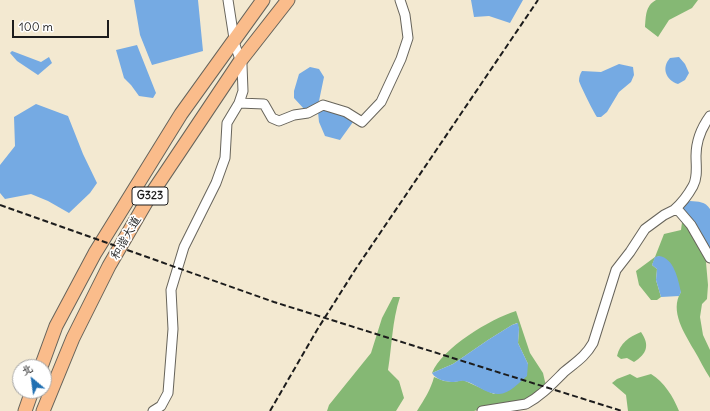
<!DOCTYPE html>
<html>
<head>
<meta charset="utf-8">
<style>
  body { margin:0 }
  #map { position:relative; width:710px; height:411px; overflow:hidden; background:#f3e9d1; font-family:Delius,"LXGW WenKai TC",sans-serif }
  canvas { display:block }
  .north { position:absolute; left:12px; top:359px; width:40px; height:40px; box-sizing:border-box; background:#fff; border:1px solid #a4a4a4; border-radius:50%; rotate:331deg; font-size:11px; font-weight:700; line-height:16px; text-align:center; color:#1c1c1c }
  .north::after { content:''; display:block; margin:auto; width:14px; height:18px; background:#1f6fb2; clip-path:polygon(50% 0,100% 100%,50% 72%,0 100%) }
  .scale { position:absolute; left:12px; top:20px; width:97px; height:18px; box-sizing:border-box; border:2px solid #1c1c1c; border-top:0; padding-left:5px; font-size:12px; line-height:14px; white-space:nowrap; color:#1c1c1c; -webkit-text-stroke:3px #fff; paint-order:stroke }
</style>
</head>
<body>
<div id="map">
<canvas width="710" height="411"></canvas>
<div class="north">北</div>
<div class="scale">100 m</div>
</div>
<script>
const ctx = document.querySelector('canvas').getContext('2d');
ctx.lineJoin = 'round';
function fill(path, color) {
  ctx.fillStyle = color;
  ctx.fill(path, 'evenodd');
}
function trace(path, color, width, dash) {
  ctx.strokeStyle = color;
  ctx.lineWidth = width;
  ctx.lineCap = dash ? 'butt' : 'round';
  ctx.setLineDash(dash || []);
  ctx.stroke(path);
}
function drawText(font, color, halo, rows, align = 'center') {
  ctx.font = font + ' Delius,"LXGW WenKai TC",sans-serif';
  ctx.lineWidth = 3.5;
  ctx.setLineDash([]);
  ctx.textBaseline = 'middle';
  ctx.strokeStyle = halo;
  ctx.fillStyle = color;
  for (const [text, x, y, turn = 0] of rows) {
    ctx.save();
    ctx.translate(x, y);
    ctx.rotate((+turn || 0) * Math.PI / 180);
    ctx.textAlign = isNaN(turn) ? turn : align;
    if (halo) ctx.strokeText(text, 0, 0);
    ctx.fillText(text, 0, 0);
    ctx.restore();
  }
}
fill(new Path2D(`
  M656 0H698L692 8 669 20 658 37 645 27C646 17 645 6 656 0Z
  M683 215 705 251 708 285 707 299 702 304 700 317 703 335 710 350V378C704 369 700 360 694 350 685 334 669 311 681 292L659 256 655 258 652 265 657 269 656 280 661 297 657 300H651L639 285 636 271 655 257 664 234 681 230Z
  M393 297H400C392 321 392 346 388 370L399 381 404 398 396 411H327L329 405 371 353 382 318Z
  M516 311 530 353 543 373 546 386 524 401 490 406 474 411H417C424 400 431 389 434 377L444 381 454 382 463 380 494 394 528 364 518 343 519 329 517 323 512 325 488 340 453 364 432 373C442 348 490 319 516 311Z
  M641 332C650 345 647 354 634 362L627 358 621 359 617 356C620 343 629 337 641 332Z
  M630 374 637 378 651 374C664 382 673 396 679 411H628L626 395 612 383 617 379Z`), '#85b874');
fill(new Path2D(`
  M134 0H198L203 51 152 65 140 35Z
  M471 0H523L510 23 489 16 474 17Z
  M137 45 156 93 153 98 139 96 131 85 124 78 116 50Z
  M12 51 41 62 49 57 52 63 38 75 17 61 10 53Z
  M679 57 685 64 689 73 685 80 678 84C666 80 661 68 670 58Z
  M619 64 633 67 634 75 631 82 619 92 607 112 601 117H597C594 113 580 85 579 81 579 77 580 74 582 71L601 72Z
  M310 67 319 69 324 77 319 101 314 107 305 110 294 98V91L299 74Z
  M36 104 68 116 83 154 97 183 90 193 69 213 48 201 31 194 5 199 0 193V165L15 146 14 117Z
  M324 108 344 115 353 122 340 140 325 136 319 122 318 112Z
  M690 201C699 202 705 201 710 209V250L681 209 682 206Z
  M659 256C674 258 678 279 681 292L679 296 661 297 656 280 657 269 652 265 655 257Z
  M518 323 519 329 518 343 528 364 527 376C520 382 509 394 499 394 487 395 475 383 464 381 461 380 457 382 454 382 447 382 436 380 432 373L453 364 488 340 512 325Z`), '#75aae3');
const minor = new Path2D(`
  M239 103 264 104 272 118 279 121 294 115 308 113 323 105 346 112 362 122 381 102 401 59 408 38 405 15 400 0
  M674 210C681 204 688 195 693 186 698 177 696 166 696 156 696 141 702 127 710 116
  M153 411 161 406 168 393 173 329 171 290 184 247 216 183 225 158 227 123 239 103 243 91 242 65 235 45 228 0
  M482 411 526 404C541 396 552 384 564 372 576 362 585 357 593 343L616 270 630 252 645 229 664 215 674 210 679 211 691 225 710 258`);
const highway = new Path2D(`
  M41 367 56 326 95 253 181 114 263 0
  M25 411 32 391
  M43 411 73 338 109 266 148 199 241 60 288 0`);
trace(minor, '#67645b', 11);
trace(highway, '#67645b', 15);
trace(minor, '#fff', 9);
trace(highway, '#fabc8b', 13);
trace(new Path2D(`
  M0 205 274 302 622 411
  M270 411 317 330 355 270 538 0`), '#1c1c1c', 2, [6, 3]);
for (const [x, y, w] of [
  [150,196,36]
]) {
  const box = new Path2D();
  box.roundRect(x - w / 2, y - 9, w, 18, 3);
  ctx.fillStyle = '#fff';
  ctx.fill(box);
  trace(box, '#1c1c1c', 1);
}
drawText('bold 11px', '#1c1c1c', null, [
  ["G323",150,196]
]);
drawText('12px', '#1c1c1c', '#fff', [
  ["和谐大道",126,238,-60]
]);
</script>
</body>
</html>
